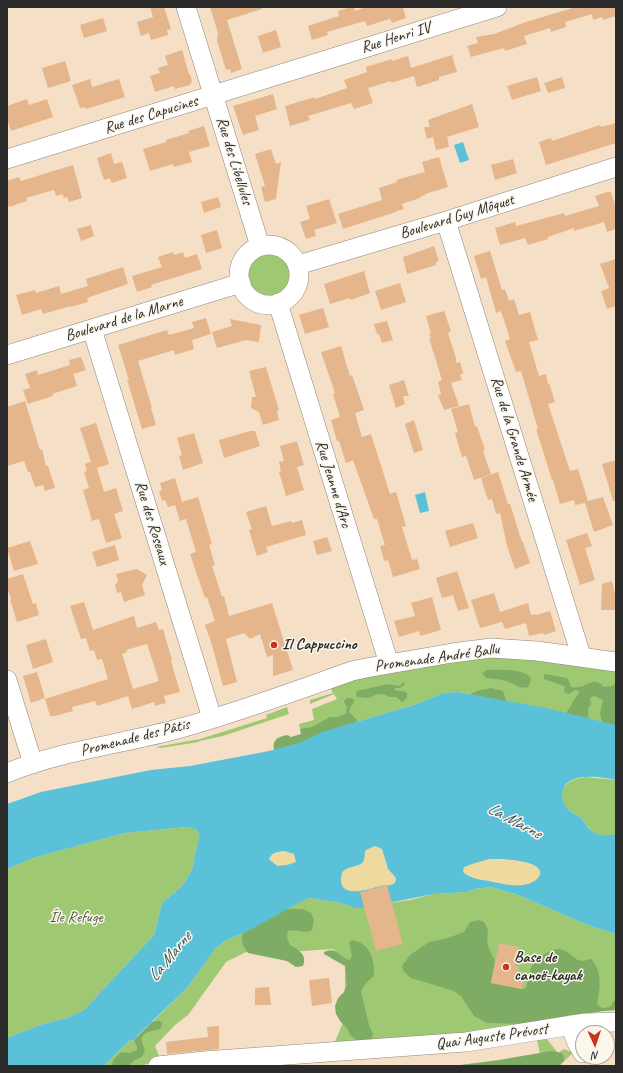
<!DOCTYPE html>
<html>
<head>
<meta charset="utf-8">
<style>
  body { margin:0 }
  #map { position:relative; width:623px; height:1073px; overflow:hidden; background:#f5e0c7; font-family:Caveat,sans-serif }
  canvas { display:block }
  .frame { position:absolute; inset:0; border:8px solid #2b2b2b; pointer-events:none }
  .north { position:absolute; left:575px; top:1025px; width:40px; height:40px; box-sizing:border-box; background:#fbf7ec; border:1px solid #a8a59f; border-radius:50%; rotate:177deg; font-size:11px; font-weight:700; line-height:16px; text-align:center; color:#2b2b2b }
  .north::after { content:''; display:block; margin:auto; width:14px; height:18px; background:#c8321e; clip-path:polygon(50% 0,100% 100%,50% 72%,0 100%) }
</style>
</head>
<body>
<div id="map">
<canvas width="623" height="1073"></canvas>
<div class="frame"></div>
<div class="north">N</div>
</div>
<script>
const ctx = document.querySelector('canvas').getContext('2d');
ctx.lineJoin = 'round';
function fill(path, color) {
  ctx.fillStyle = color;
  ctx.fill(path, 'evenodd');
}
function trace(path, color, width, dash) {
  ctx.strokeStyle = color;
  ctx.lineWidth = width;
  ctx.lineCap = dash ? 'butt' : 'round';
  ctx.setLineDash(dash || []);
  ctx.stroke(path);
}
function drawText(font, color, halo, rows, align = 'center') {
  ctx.font = font + ' Caveat,sans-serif';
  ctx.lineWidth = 3;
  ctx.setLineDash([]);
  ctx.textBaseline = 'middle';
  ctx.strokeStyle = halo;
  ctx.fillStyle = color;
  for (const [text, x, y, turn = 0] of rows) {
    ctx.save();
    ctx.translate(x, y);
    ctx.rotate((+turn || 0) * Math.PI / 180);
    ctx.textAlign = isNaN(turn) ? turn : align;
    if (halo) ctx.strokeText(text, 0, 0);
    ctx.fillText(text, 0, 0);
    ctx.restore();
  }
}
fill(new Path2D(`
  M247 274a22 22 0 1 1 44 0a22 22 0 1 1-44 0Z
  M492 653 616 667V725L488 697 458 692 443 693 417 704 322 732 303 741 299 724 314 720 312 709 337 699 334 694 310 704V700L333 693 330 687 321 685Z
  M287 707 289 714 223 736 199 741V742L160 748 156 747 200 739 267 718 266 715Z
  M587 777 616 780V834C606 837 595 836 588 827 585 824 583 820 580 817 577 814 571 813 567 809 565 807 564 804 563 801 558 785 573 778 587 777Z
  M187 827 197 830 201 837 197 845 192 870 182 886 162 903 154 935 84 1010 67 1018 43 1024 14 1035 7 1038V869L33 858 125 833Z
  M491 887 518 895 585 924 616 934V1010L602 1011 482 1032 334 1044 342 1025 345 986V966L338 953 333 949 272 953 248 951 226 962 188 1015 175 1025 155 1046 160 1059 141 1066H104L130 1040 133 1041 187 988 215 949 225 941 252 929 303 900 309 898 316 899 341 903 354 908 410 900 434 894 467 892 475 889Z
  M546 1038 558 1053 564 1049 573 1053 559 1066H452L485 1063 540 1054 537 1040Z`), '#9fc873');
fill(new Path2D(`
  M487 670C500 670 522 668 531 678L530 683 528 687C519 689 517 685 509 682 502 679 493 679 486 678L482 673Z
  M544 674 567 678 569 681 571 687C585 690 590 677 601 684L602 686C608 688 611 686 616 684V728L602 723 600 713 603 700 594 696 590 698 591 704 588 709 589 728 565 714C571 708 573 699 579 693V691L575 690 569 694 566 693 564 692 565 687 564 686 544 679Z
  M404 682 405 684 400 688H395V690C399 692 403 690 407 693V698L402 702 396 697H389L383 694H378L368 698 357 697 356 694 357 691 387 684 399 686Z
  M491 688 503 691 506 700 505 705 467 696 477 691Z
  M347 698H351L354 700 353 704 351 706 349 712 357 720V728L275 754C271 742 275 737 287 735L291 737 301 734 300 729 312 727 330 717H338L346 713 347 707 345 704 344 701Z
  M286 909H303L311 913 314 920 312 930C303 935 297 928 288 931L287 937 290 945C298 949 308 955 303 966L296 967 287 961 248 953C244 948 240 940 243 933Z
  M479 920 484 922 488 929 487 940 489 949 495 961 491 983 522 989 526 988C528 980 529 970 533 964 538 957 552 948 560 949 570 951 575 961 582 961 585 961 589 959 591 959 603 971 600 989 597 1004L602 1008 610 1007 616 998V1010L602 1011 525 1024 487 1023 474 1016 461 996 454 991 411 978 404 972 402 966 410 955 429 942 448 938 464 932 470 922Z
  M352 940C370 943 375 959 374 976L366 983 361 991 369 1025 373 1034 371 1040 357 1041 350 1035 347 1028 340 1021 336 1014 335 1006 338 998 344 992 347 985 345 966 324 954V952C338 946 339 958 350 960L352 956 349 942Z
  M158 1021 162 1022C163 1036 147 1025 141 1039L145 1051 142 1057 135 1060 128 1066H112L113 1060 121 1052 130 1053 137 1050V1047L134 1040 152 1022Z
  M551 1051 562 1053 564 1057V1061L559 1066H452L499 1060Z`), '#7fac65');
fill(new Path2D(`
  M375 846 382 849 386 864 389 871 396 878 395 883C391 886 385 885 380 886 367 890 335 900 342 873L348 868 360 864 364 857 366 850 370 848Z
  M284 851 294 854 297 862 287 865 276 866 269 858C273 852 277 852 284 851Z
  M490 859C500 859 535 859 540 871 541 874 539 877 537 879 524 890 503 884 489 881 481 880 469 878 463 872L464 867 475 863Z`), '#eeda9e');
fill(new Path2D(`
  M463 142 469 160 460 163 454 145Z
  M425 492 429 511 420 513 415 495Z
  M458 692 546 708 616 725V780C602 777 569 771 563 790 561 795 563 803 566 807 569 813 576 813 581 818 583 820 584 823 586 825 593 835 604 837 616 834V934L585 924 518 895 491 887 475 889 467 892 434 894 393 902 364 908H354L341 903 316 899 309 898 304 900 252 929 225 941 215 949 187 988 138 1035 133 1041 130 1040 104 1066H7V1038L14 1035 43 1024 67 1018 84 1010 154 935 162 903 182 886 192 870 197 845 200 837 197 830 187 827 125 833 33 858 7 869V804L41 792 151 770 190 766 269 751 299 743 322 732 417 704 443 693ZM375 846 382 849 388 869 396 878 395 883C391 886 385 885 380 886 367 890 335 900 342 873 347 865 361 868 364 860 365 857 364 854 366 850ZM284 851 294 854 296 862 287 865 277 866 269 859C272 852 277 852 284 851ZM490 859C500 859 535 859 540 871 541 874 539 877 537 879 525 890 503 884 489 881 481 880 469 878 463 872L464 867 475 863Z`), '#5bc1d9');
fill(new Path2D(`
  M150 7H164L171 29 167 30 168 35 151 40 149 33 141 36 137 22 153 17Z
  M210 7H262V9L227 20 242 69 231 73 230 69 226 70 217 41 218 33Z
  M351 7H354L355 11 367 7H403L406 18 392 23 390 19 367 26 365 21 327 32 328 35 312 40 308 26 339 16 338 11Z
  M576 7H616V16L603 20 602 17 593 20 592 14 565 22 566 27 551 32 550 28 524 36 527 44 505 51 504 48 471 57 467 46 478 43 476 37 494 34 526 22Z
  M103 18 107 31 84 38 80 25Z
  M276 30 281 47 263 53 258 36Z
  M182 50 189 74H190L192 81 190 85 175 89 174 86 155 92 150 76 160 73 158 68 168 65 165 56Z
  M452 55 457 72 439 77V80L417 87 414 76 391 83V81L368 88 373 103 354 109 351 103 308 116 310 120 290 126 285 106 315 97V99L347 88 344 80 367 72 366 67 392 59V61L408 56 411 68Z
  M65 61 71 81 48 88 42 68Z
  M537 77 541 91 512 100 507 86Z
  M562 77 565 88 548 93 544 83Z
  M90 79 92 87 119 79 125 97 86 109 85 107 80 108 72 85Z
  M273 94 277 109 255 116 259 130 243 135 233 106Z
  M27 99 29 105 47 99 53 117 11 131 7 119V106Z
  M472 104 479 127 447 137 449 147 436 150 433 137 427 139 424 127H430L428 120Z
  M616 123V143L546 165 539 142 551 138 552 141 600 125 601 127Z
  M204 126 210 146 189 152 192 162 174 167 173 164 150 171 143 149 166 142V140L189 133 188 131Z
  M271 149 276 164 281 162 276 199 265 202 261 187 265 186 255 154Z
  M111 153 114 164 122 162 127 178 112 183 110 178 104 180 97 158Z
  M439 157 448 187 425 194V195L420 197V198L402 204 404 209 396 211V212L343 229 338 214 382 200 379 188 397 182 396 180 425 172 422 162Z
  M513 159 517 173 495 180 491 165Z
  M73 165 82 198 69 202 67 197 64 198 62 194 56 196 54 190 26 198 27 201 9 207 7 201V181L19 177 21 181Z
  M607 192H611L616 208V229L607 232 604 222 574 231V228L548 237V239L528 245 525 238 500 245 495 228 515 222 516 226 564 213 565 216 599 206 595 196Z
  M218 197 221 207 204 213 201 202Z
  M329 199 337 223 314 230 316 236 306 239 300 222 310 219 306 206Z
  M91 225 94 236 81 241 77 229Z
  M217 230 222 248 206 253 201 235Z
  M434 246 439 261 436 262V265L407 274 403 257Z
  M490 251 502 290 505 289 509 301 514 299 519 315 530 312 538 340 529 342 539 376 546 374 548 384 549 383 555 402 548 404 570 471 578 469 588 501 603 497 613 525 594 532 585 503 575 505 574 500 560 504 553 480H552L536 429H538L521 371 516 372 505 341 510 339 501 311 496 313 486 277 481 279 474 256Z
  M173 252 174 255 183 252 185 258 197 254 202 269 151 285 152 287 137 292 132 276 162 267 158 257Z
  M616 259V306L607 309 601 291 609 288 600 264Z
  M123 267 128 284 87 298 88 302 71 307V306L43 314 41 309 22 315 16 295 35 290 36 293 59 286 61 294 88 286 86 279Z
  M364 271 370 293 351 300 350 298 330 304 324 284Z
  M400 283 406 302 381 310 375 291Z
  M323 308 329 327 305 334 299 315Z
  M444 311 451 331 448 333 456 358V363L460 362 463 373 460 375 462 380 451 383 459 406 444 410 438 395 441 394 438 382 442 380 429 338H431L429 334 431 333 426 316Z
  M206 318 211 334 192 340 194 349 175 355 174 350 138 361 152 408H151L156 425 142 429 127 380H129L118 345 167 330 169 335 191 329 194 328 192 322Z
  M230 319 261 325 259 342 246 340 217 348 212 332 232 326Z
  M387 321 393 340 382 343 379 334H377L374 324Z
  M341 346 350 376 352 375 364 410 355 413 362 437 371 434 390 494 396 492 406 526 402 527 412 560 417 559 420 569 393 577 388 560 384 561 380 546 385 545 377 519H374L353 460 346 463 339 441H337L331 420 340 417 333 394 335 393 321 352Z
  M81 357 86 370 73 374 72 370 77 386 52 394 53 396 28 404 23 390 30 388 25 374 37 370 38 375 70 365 69 360Z
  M266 367 279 410 277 411 279 420 263 425 259 412 251 408 252 397H256L249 371Z
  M404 380 409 396H403L405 404 396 408 389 385Z
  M25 401 40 450 42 449 46 466H48L55 488 45 491 43 485 35 487 30 472H28L24 461 7 466V407Z
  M469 404 475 427 477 426 485 450 483 451 491 474 474 480 466 456 462 457 455 433 458 432 451 409Z
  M414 420 423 450 414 453 405 424Z
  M96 423 109 464 97 468 104 492 116 488 123 511 114 514 122 538 106 543 99 519 92 521 83 490 89 488 84 472 87 471 85 464 91 462 80 428Z
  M250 431H255L260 446 224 458 219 440Z
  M194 433 203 463 183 470 179 456 182 455 177 438Z
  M297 441 304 465 297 467 304 490 286 496 279 472 281 471 279 462 284 461 280 446Z
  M616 460V501H613L602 464Z
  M498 472 508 504H510L522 542H523L530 563 515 569 507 546 500 513 496 514 492 499 488 500 481 478Z
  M175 478 182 502 179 503 198 497 212 544 209 545 215 565 212 566 222 597 224 596 229 616 272 603 293 670 273 676V655L267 657 260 634 250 639 244 633 226 639 237 682 223 686 211 642 205 625 215 621 207 597 205 598 190 554 196 552 186 519 180 521 175 505 168 507 165 500 162 501 159 491 162 490 160 483Z
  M266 506 272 526 291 521 292 523 302 520 306 535 266 547 268 552 257 556 249 530 252 529 246 512Z
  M473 523 478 538 450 547 445 531Z
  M587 533 592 546 585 548 595 580 580 585 566 540Z
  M327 537 332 551 317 555 313 541Z
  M30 541 38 564 14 571 7 548Z
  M115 545 119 560 97 567 92 552Z
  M137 569 147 575 142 585 145 595 124 602 121 592 117 593 115 585 118 581 116 574Z
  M457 571 469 608 458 611 453 595 442 598 436 578Z
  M23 574 33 604 36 603 39 615 17 622 10 599H11L7 587V579Z
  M612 581 616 598V610H601L602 584Z
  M494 593 500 612 528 603 531 615 535 614 536 615 550 611 556 631 544 635 543 633 529 636 526 623 505 629 502 622 480 628 471 600Z
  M432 597 441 630 420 636 419 631 399 637 394 621 415 616 411 603Z
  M84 602 93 630 134 616 137 628 156 622 159 630 163 629 172 660 171 661 180 692 164 696 166 703 155 706 154 702 132 709 128 696 97 706 95 701 72 707 73 711 55 716H50L45 699 108 679 102 659 97 660 94 650 90 651 86 638 81 639 70 606ZM147 644 159 681 133 689 122 654 127 652 126 650Z
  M46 639 53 662 33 669 26 645Z
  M37 672 45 698 31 703 23 676Z
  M387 885 403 944 376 951 360 892Z
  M499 943 519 947 515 966 519 967 517 977 524 979 522 989 491 983Z
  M329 978 332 1003 312 1006 309 980Z
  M269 987 271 1005H255V988Z
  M219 1026V1049L167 1054 166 1042 208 1037 207 1027Z`), '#e5b58b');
const minor = new Path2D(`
  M186 7 260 246
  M7 159 497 7
  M446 221 579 649 580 657
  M239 275a30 30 0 1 1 60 0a30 30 0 1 1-60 0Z
  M298 265 446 221 616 167
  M278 303 389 664
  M92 329 212 718
  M7 355 241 283
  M7 680 33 764
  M7 773C62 750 124 744 181 728 239 712 295 691 352 671L366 668 452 653 491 648 537 651 616 662
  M570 1025 577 1043 583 1053
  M158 1066 204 1061 466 1042 585 1023 616 1022`);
trace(minor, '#908679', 20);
trace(minor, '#fff', 19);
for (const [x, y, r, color] of [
  [274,645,4,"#c8321e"],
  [506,967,4,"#c8321e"]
]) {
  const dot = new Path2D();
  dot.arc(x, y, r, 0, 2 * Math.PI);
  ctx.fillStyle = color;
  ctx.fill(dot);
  trace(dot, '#fbf7ec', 1.5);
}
drawText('16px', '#2b2b2b', '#fbf7ec', [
  ["Rue Henri IV",396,38,-17],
  ["Rue des Capucines",151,115,-17],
  ["Rue des Libellules",234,161,73],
  ["Boulevard Guy Môquet",457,217,-17],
  ["Boulevard de la Marne",124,319,-17],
  ["Rue de la Grande Armée",514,439,73],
  ["Rue Jeanne d'Arc",333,484,73],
  ["Rue des Roseaux",152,523,73],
  ["Promenade André Ballu",437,658,-8],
  ["Promenade des Pâtis",135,738,-14],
  ["Quai Auguste Prévost",492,1037,-8]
]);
drawText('bold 16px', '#2b2b2b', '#fbf7ec', [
  ["Il Cappuccino",282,645],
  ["Base de",514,958],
  ["canoë-kayak",514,976]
], 'left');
drawText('16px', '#4e5a41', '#fbf7ec', [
  ["Île Refuge",76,918]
]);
drawText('italic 17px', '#39585f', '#fbf7ec', [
  ["La Marne",514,821,28],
  ["La Marne",170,957,-51]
]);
</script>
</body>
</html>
